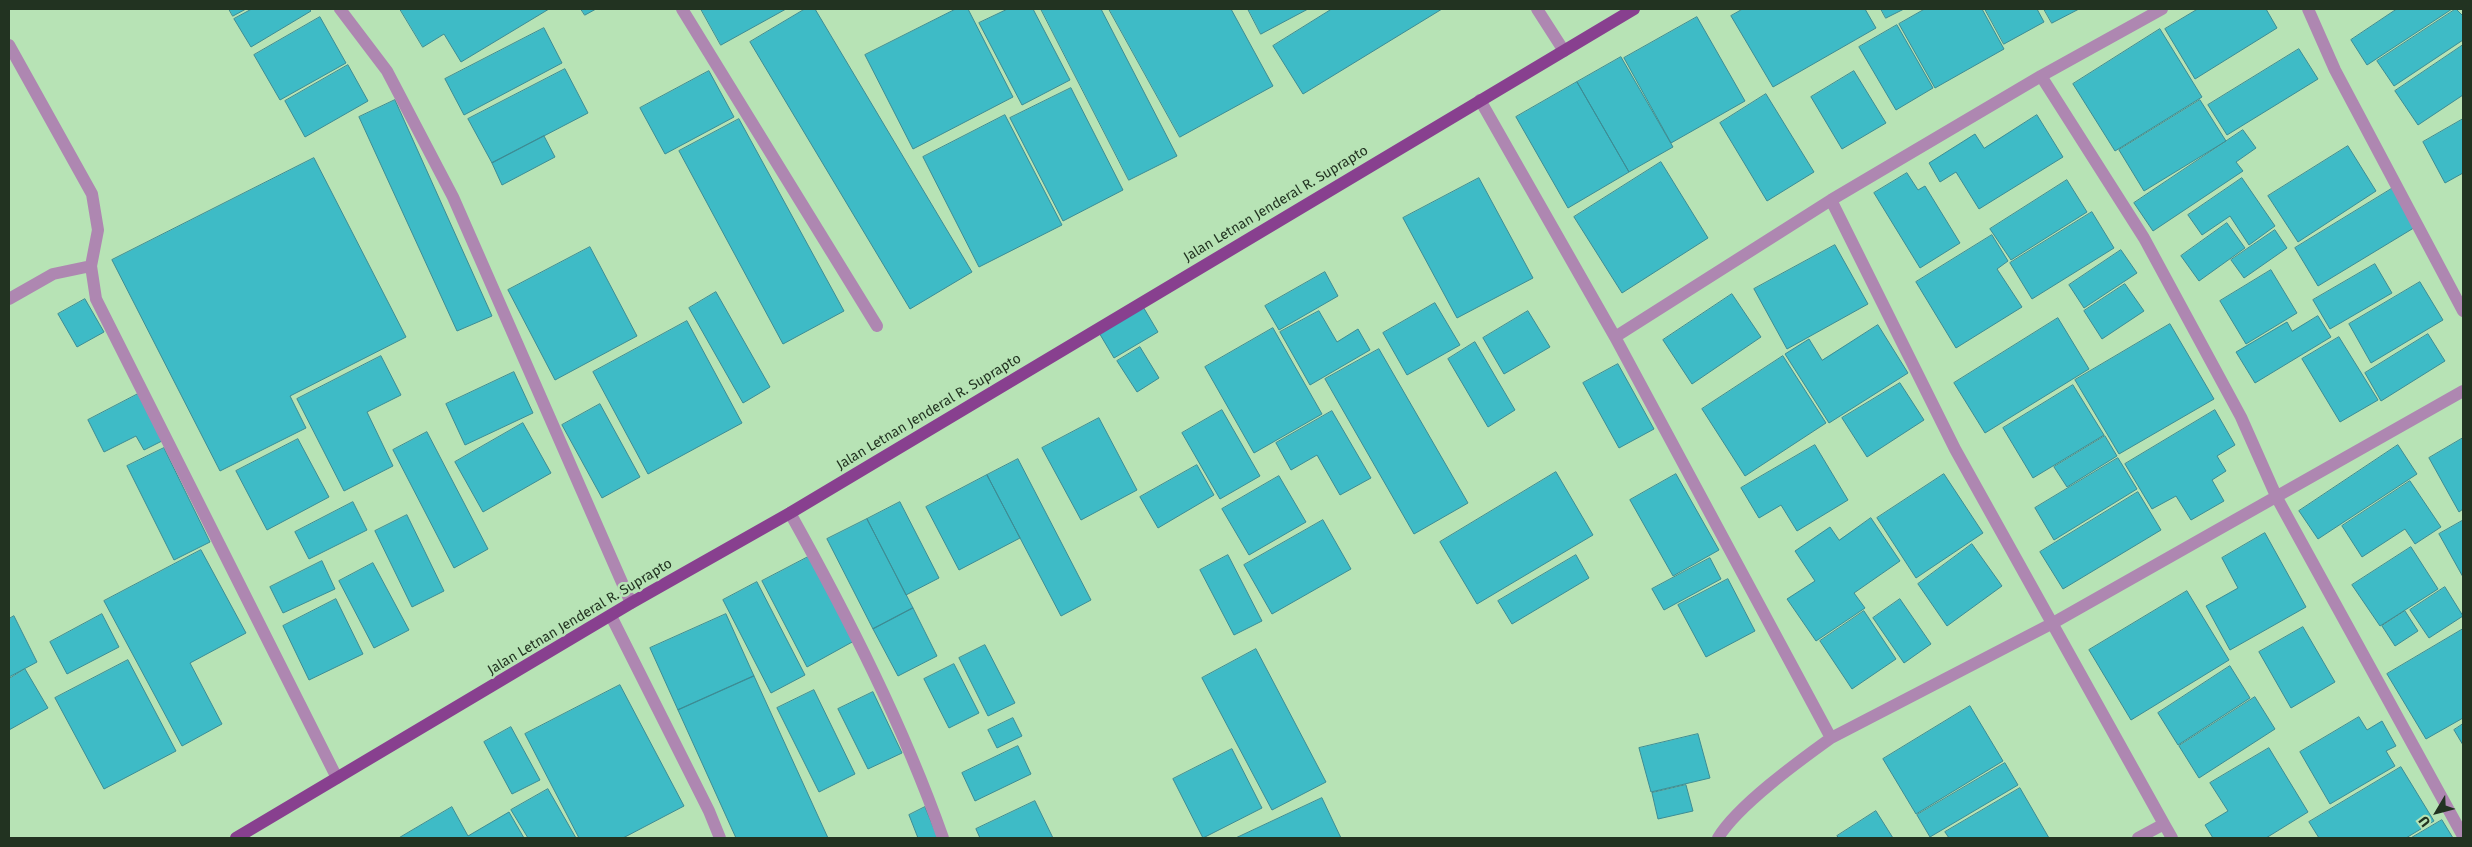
<!DOCTYPE html>
<html>
<head>
<meta charset="utf-8">
<style>
  body { margin:0 }
  #map { position:relative; width:2472px; height:847px; overflow:hidden; background:#b7e3b5; font-family:"Fira Sans",sans-serif }
  canvas { display:block }
  .frame { position:absolute; inset:0; border:10px solid #223321; pointer-events:none }
  .north { position:absolute; left:2412px; top:787px; width:50px; height:50px; -webkit-text-stroke:4px #b7e3b5; paint-order:stroke; rotate:233deg; font-size:14px; font-weight:700; line-height:20px; text-align:center; color:#223321 }
  .north::after { content:''; display:block; margin:auto; width:18px; height:22px; background:#223321; clip-path:polygon(50% 0,100% 100%,50% 72%,0 100%) }
</style>
</head>
<body>
<div id="map">
<canvas width="2472" height="847"></canvas>
<div class="frame"></div>
<div class="north">U</div>
</div>
<script>
const ctx = document.querySelector('canvas').getContext('2d');
ctx.lineJoin = 'round';
function fill(path, color) {
  ctx.fillStyle = color;
  ctx.fill(path, 'evenodd');
}
function trace(path, color, width, dash) {
  ctx.strokeStyle = color;
  ctx.lineWidth = width;
  ctx.lineCap = dash ? 'butt' : 'round';
  ctx.setLineDash(dash || []);
  ctx.stroke(path);
}
function drawText(font, color, halo, rows, align = 'center') {
  ctx.font = font + ' "Fira Sans",sans-serif';
  ctx.lineWidth = 5;
  ctx.setLineDash([]);
  ctx.textBaseline = 'middle';
  ctx.strokeStyle = halo;
  ctx.fillStyle = color;
  for (const [text, x, y, turn = 0] of rows) {
    ctx.save();
    ctx.translate(x, y);
    ctx.rotate((+turn || 0) * Math.PI / 180);
    ctx.textAlign = isNaN(turn) ? turn : align;
    if (halo) ctx.strokeText(text, 0, 0);
    ctx.fillText(text, 0, 0);
    ctx.restore();
  }
}
const building = new Path2D(`
  M229 9H246L233 16Z
  M252 9H309L311 11 251 47 234 19Z
  M400 9H549L461 62 444 34 423 47Z
  M581 9H596L585 15Z
  M701 9H786L721 45Z
  M805 9H815L972 272 910 309 750 42Z
  M956 9H968L1013 97 913 149 865 55Z
  M1008 9H1033L1070 80 1022 105 979 23Z
  M1041 9H1101L1177 156 1129 180Z
  M1109 9H1231L1273 86 1180 137Z
  M1248 9H1308L1261 34Z
  M1332 9H1442L1303 94 1273 46Z
  M1743 9H1865L1876 28 1773 87 1731 16Z
  M1881 9H1904L1886 18Z
  M1925 9H1982L2004 49 1935 88 1899 24Z
  M1985 9H2037L2044 22 2004 44Z
  M2044 9H2079L2052 23Z
  M2198 9H2266L2277 28 2195 79 2165 29Z
  M2397 9H2452L2367 65 2351 40Z
  M2456 9 2463 16V40L2394 86 2377 61Z
  M320 17 346 63 280 100 254 55Z
  M1697 17 1745 101 1671 143 1624 58Z
  M1897 25 1933 88 1896 110 1859 47Z
  M544 28 562 63 464 115 445 79Z
  M2160 29 2202 97 2115 151 2073 84Z
  M2463 45V95L2418 125 2395 91Z
  M2299 49 2318 79 2227 135 2208 105Z
  M1621 57 1673 147 1629 172 1577 82Z
  M348 65 368 101 305 137 285 101Z
  M565 69 588 113 492 163 468 119Z
  M709 71 734 117 665 154 640 108Z
  M1854 71 1886 123 1842 149 1811 97Z
  M1577 82 1629 172 1568 208 1516 117Z
  M1071 88 1123 190 1063 221 1010 118Z
  M1766 94 1814 172 1767 201 1720 123Z
  M395 100 492 316 457 331 359 117Z
  M2200 100 2226 141 2144 191 2119 150Z
  M1005 115 1062 225 979 267 923 157Z
  M2037 115 2063 157 1979 209 1956 172 1940 182 1929 163 1975 134 1984 148Z
  M739 119 844 311 783 344 679 151Z
  M2463 119V173L2445 183 2423 142Z
  M2243 130 2256 148 2236 162 2243 171 2153 231 2134 203Z
  M544 136 555 157 502 185 492 163Z
  M2348 146 2376 191 2298 242 2268 196Z
  M314 158 406 337 290 396 306 428 220 471 112 260Z
  M1661 162 1708 238 1622 293 1574 217Z
  M1907 173 1918 190 1925 186 1960 243 1920 268 1874 193Z
  M1479 178 1533 278 1457 318 1403 218Z
  M2242 178 2275 226 2249 245 2230 216 2202 235 2188 215Z
  M2067 180 2087 212 2011 260 1990 229Z
  M2393 188 2417 226 2318 286 2295 248Z
  M2092 212 2114 248 2032 299 2010 263Z
  M2227 223 2245 248 2199 281 2181 256Z
  M2275 230 2287 248 2244 278 2231 260Z
  M1992 235 2008 261 1997 269 2022 307 1956 348 1916 282Z
  M1835 245 1868 304 1787 349 1754 289Z
  M590 247 637 336 555 380 508 290Z
  M2121 250 2137 273 2084 308 2069 285Z
  M2375 264 2392 293 2330 329 2313 300Z
  M2271 270 2297 313 2246 344 2220 301Z
  M1325 272 1338 296 1279 330 1265 306Z
  M2420 282 2443 320 2371 363 2349 324Z
  M2125 284 2144 311 2102 339 2084 311Z
  M716 292 770 387 743 403 689 308Z
  M1732 294 1761 337 1692 384 1663 340Z
  M85 299 104 332 77 347 58 314Z
  M1435 303 1460 345 1407 375 1383 333Z
  M1142 305 1158 332 1114 358 1098 331Z
  M1319 311 1337 342 1358 329 1370 350 1310 385 1280 332Z
  M1528 311 1550 347 1504 374 1483 338Z
  M2318 316 2331 337 2255 383 2236 352 2287 322 2292 331Z
  M2058 318 2089 369 1985 433 1954 383Z
  M687 321 742 423 648 474 593 372Z
  M2170 324 2214 399 2119 454 2075 380Z
  M1878 325 1908 373 1829 423 1785 354 1809 339 1822 360Z
  M1273 328 1322 414 1254 453 1205 367Z
  M2428 334 2445 361 2381 401 2365 373Z
  M2339 337 2378 400 2340 422 2302 359Z
  M1475 342 1515 410 1488 427 1448 359Z
  M1140 347 1159 378 1137 392 1117 361Z
  M1379 349 1468 503 1414 534 1325 379Z
  M381 356 401 395 367 412 393 466 344 491 297 399Z
  M1783 356 1826 423 1745 476 1702 409Z
  M1618 364 1654 429 1619 448 1583 383Z
  M514 372 533 413 465 445 446 404Z
  M1900 383 1924 420 1867 457 1842 418Z
  M2073 385 2104 435 2033 478 2003 428Z
  M138 394 162 441 144 450 136 436 104 452 88 420Z
  M600 404 640 477 602 498 562 425Z
  M1222 410 1260 476 1220 499 1182 433Z
  M2215 410 2235 445 2217 456 2226 471 2212 480 2224 501 2191 520 2176 496 2152 509 2125 464Z
  M1332 411 1371 478 1340 495 1317 455 1291 470 1276 443Z
  M1099 418 1137 490 1081 520 1042 448Z
  M523 423 551 473 483 512 455 462Z
  M427 432 488 549 454 568 393 450Z
  M2105 436 2117 456 2067 487 2054 467Z
  M2463 438V509L2459 512 2429 458Z
  M298 439 329 497 267 530 236 471Z
  M1815 445 1848 500 1797 531 1781 505 1759 518 1741 488Z
  M2398 445 2417 474 2318 539 2299 511Z
  M164 448 210 542 174 560 127 466Z
  M2118 458 2137 489 2054 540 2035 508Z
  M1018 459 1091 600 1061 616 987 475Z
  M1197 465 1214 495 1158 528 1140 497Z
  M1556 472 1593 535 1477 604 1440 542Z
  M1676 474 1719 550 1673 576 1630 500Z
  M1944 474 1983 533 1916 578 1877 518Z
  M987 475 1020 538 959 570 926 507Z
  M1279 476 1306 522 1249 555 1222 509Z
  M2410 481 2441 527 2415 544 2405 529 2362 557 2342 526Z
  M2138 492 2161 530 2063 589 2040 552Z
  M353 502 367 530 309 559 295 532Z
  M900 502 939 578 906 595 867 519Z
  M407 515 444 591 412 607 375 531Z
  M1871 518 1900 561 1854 593 1865 608 1816 641 1787 599 1815 581 1795 551 1830 527 1839 540Z
  M867 519 913 608 873 629 827 539Z
  M1323 520 1351 569 1272 614 1244 565Z
  M2462 521 2463 523V577L2439 534Z
  M2265 533 2306 607 2230 650 2206 606 2238 588 2222 558Z
  M1972 544 2002 586 1947 626 1918 584Z
  M2411 547 2438 589 2380 626 2352 585Z
  M201 550 246 633 190 663 222 724 182 746 104 601Z
  M1228 555 1262 621 1234 635 1200 570Z
  M1576 555 1589 578 1512 624 1498 601Z
  M810 556 854 641 807 667 762 581Z
  M1710 558 1721 579 1664 610 1652 589Z
  M322 561 335 589 283 613 270 587Z
  M373 563 409 630 374 648 339 581Z
  M1728 579 1755 631 1706 657 1678 605Z
  M757 582 805 675 771 693 723 600Z
  M2445 587 2463 616 2429 638 2410 610Z
  M2187 591 2229 660 2131 720 2089 650Z
  M336 599 363 654 309 680 283 626Z
  M1900 599 1931 644 1904 663 1873 618Z
  M913 608 937 656 898 676 873 629Z
  M1864 611 1896 659 1852 689 1820 641Z
  M2405 611 2418 631 2395 646 2382 626Z
  M102 614 119 647 67 674 50 642Z
  M726 614 754 676 678 710 650 648Z
  M14 616 37 662 9 677V619Z
  M2303 627 2335 682 2291 708 2259 652Z
  M2463 629V718L2426 739 2387 674Z
  M985 645 1015 703 988 716 959 658Z
  M1256 649 1326 782 1272 810 1202 678Z
  M128 660 176 751 104 789 55 698Z
  M954 664 979 713 949 728 924 679Z
  M2230 666 2250 698 2178 745 2158 713Z
  M25 669 48 708 9 730V679Z
  M754 676 828 838H736L678 710Z
  M620 685 684 806 623 838H579L525 734Z
  M814 690 855 774 819 792 777 708Z
  M873 692 902 753 868 769 838 709Z
  M2255 697 2275 729 2199 778 2179 746Z
  M1970 706 2003 761 1916 814 1883 759Z
  M2359 717 2367 730 2382 721 2396 746 2386 751 2395 766 2330 804 2300 752Z
  M1013 718 1022 736 997 748 988 730Z
  M2463 724V745L2454 730Z
  M511 727 540 780 512 794 484 742Z
  M1698 734 1710 778 1651 792 1639 748Z
  M1018 746 1031 774 975 801 962 773Z
  M2269 748 2308 812 2266 838H2213L2205 825 2228 811 2210 783Z
  M1232 749 1262 808 1203 838 1173 779Z
  M2005 763 2018 785 1930 837 1917 815Z
  M2401 767 2434 821 2406 838H2319L2309 822Z
  M1686 785 1693 811 1658 819 1652 793Z
  M2020 788 2049 838H1949L1945 832Z
  M548 789 576 838H528L511 810Z
  M1322 798 1341 838H1236Z
  M1035 801 1053 838H980L976 829Z
  M452 807 468 836 509 812 524 838H399Z
  M925 807 938 838H918L909 815Z
  M1876 811 1893 838H1839L1837 836Z
  M2442 820 2453 838H2411Z`);
fill(building, '#3ebbc6');
trace(building, '#3c8c94', 1);
trace(new Path2D(`
  M340 9 387 71 453 197 631 603
  M682 9 877 326
  M1537 9 1564 51
  M2308 9 2335 70 2463 311
  M9 45 92 194 98 230 91 266 96 299 337 778
  M2041 76 2162 9
  M1480 100 1615 337 1831 738C1799 761 1737 806 1718 838
  M1831 200 1955 449 2164 824 2138 838
  M9 299 53 274 91 266
  M1615 337 1831 200 2041 76 2144 238 2241 417 2277 498 2463 836
  M790 513C848 617 903 725 943 838
  M611 616 709 811 720 838
  M1831 738 2053 623 2463 391
  M2164 824 2172 838`), '#ae87b1', 12);
trace(new Path2D(`
  M236 838 631 603 790 513 1634 9`), '#88408f', 12);
drawText('14px', '#223321', '#b7e3b5', [
  ["Jalan Letnan Jenderal R. Suprapto",1276,204,-31],
  ["Jalan Letnan Jenderal R. Suprapto",929,412,-31],
  ["Jalan Letnan Jenderal R. Suprapto",580,617,-31]
]);
</script>
</body>
</html>
